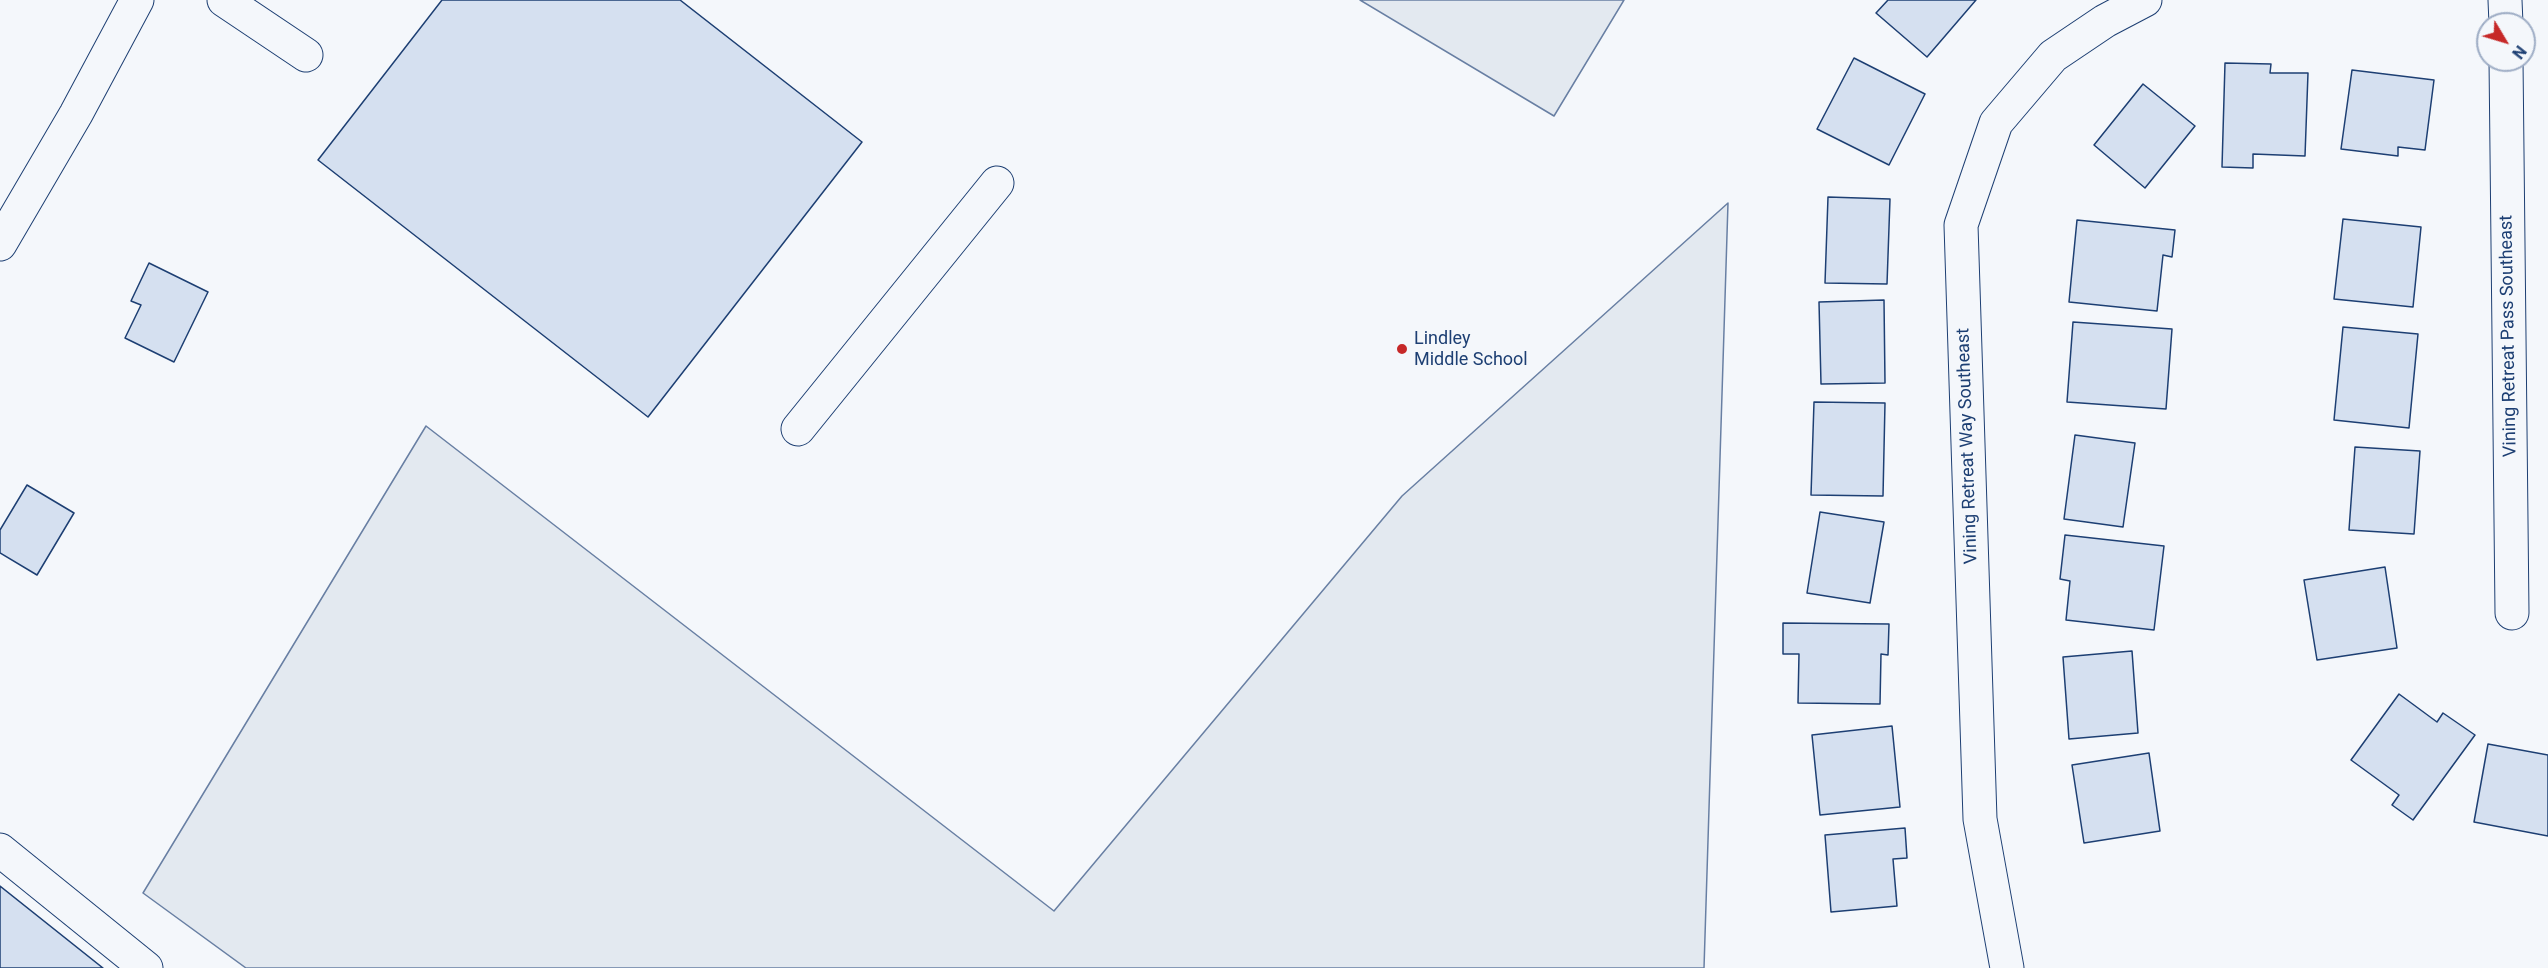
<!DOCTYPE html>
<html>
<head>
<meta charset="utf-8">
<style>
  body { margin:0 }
  #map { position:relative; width:2548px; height:968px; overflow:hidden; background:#f4f7fb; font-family:Roboto,sans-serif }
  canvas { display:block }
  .north { position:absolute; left:2476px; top:12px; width:60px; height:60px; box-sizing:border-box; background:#f4f7fb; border:2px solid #9eadc5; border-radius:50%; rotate:128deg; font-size:16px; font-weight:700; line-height:24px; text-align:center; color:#1d3f73 }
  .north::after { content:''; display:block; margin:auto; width:21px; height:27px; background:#c62828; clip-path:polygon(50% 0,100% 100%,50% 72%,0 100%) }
</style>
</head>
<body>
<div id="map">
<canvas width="2548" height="968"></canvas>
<div class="north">N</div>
</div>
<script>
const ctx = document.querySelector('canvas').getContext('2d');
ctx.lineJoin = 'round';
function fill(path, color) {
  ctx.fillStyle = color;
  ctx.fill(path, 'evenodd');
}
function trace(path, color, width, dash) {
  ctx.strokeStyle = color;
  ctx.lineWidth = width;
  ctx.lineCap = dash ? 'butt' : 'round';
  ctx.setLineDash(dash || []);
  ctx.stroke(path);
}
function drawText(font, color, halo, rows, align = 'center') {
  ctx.font = font + ' Roboto,sans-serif';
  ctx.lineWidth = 4.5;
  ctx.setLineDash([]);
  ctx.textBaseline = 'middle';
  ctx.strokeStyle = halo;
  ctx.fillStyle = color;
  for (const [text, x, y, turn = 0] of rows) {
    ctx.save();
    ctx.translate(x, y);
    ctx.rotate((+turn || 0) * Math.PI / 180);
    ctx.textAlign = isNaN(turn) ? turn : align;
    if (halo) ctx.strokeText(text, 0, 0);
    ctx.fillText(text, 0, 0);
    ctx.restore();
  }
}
const green = new Path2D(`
  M1360 0H1624L1554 116Z
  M1728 203 1704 968H246L143 893 426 426 1054 911 1402 496Z`);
fill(green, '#e3e9f0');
trace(green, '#687fa3', 1.5);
const building = new Path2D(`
  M442 0H680L862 142 648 417 318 160Z
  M1888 0H1976L1927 57 1876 13Z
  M1854 58 1925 94 1889 165 1817 129Z
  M2225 63 2271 64 2270 73H2308L2305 156 2253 154V168L2222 167Z
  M2352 70 2434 80 2425 150 2398 147V156L2341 149Z
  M2143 84 2195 126 2145 188 2094 145Z
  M1828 197 1890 199 1887 284 1825 283Z
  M2343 219 2421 227 2413 307 2334 299Z
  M2077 220 2175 230 2172 257 2163 255 2157 311 2069 302Z
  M149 263 208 292 174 362 125 338 141 305 131 301Z
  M1884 300 1885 383 1821 384 1819 302Z
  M2073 322 2172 329 2166 409 2067 402Z
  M2343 327 2418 334 2409 428 2334 420Z
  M1814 402 1885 403 1883 496 1811 495Z
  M2075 435 2135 443 2123 527 2064 519Z
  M2355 447 2420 451 2414 534 2349 530Z
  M27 485 74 513 37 575 0 553V530Z
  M1820 512 1884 522 1870 603 1807 593Z
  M2065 535 2164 546 2154 630 2066 620 2070 581 2060 579Z
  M2385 567 2397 648 2317 660 2304 580Z
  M1783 623 1889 624 1888 655 1881 654 1880 704 1798 703 1799 654H1783Z
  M2132 651 2138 733 2069 739 2063 657Z
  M2399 694 2437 722 2443 713 2475 735 2413 820 2392 805 2399 795 2351 760Z
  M1892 726 1900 807 1820 815 1812 735Z
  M2488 744 2548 755V836L2474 822Z
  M2149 753 2160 831 2084 843 2072 765Z
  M1905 828 1907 858 1893 859 1897 906 1831 912 1825 835Z
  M0 886 103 968H0Z`);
fill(building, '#d5e0f0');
trace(building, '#1d3f73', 1.5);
const minor = new Path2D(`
  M224 0 306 55
  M2505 0 2506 24
  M2506 60 2512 613
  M798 429 997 183
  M0 850 146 968
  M2007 968 1980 819 1961 225 1996 123 2053 56 2105 21 2145 0`);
const major = new Path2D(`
  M0 244 76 114 137 0`);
trace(minor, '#1d3f73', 35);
trace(major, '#1d3f73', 35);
trace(minor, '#f4f7fb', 33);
trace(major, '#f4f7fb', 33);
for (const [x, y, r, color] of [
  [1402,349,6,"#c62828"]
]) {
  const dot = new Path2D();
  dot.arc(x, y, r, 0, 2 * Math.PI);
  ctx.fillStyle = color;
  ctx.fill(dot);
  trace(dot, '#f4f7fb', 2);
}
drawText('18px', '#1d3f73', '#f4f7fb', [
  ["Vining Retreat Pass Southeast",2509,336,-91],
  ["Vining Retreat Way Southeast",1968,446,-92]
]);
drawText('18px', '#1d3f73', '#f4f7fb', [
  ["Lindley",1414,339],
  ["Middle School",1414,360]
], 'left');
</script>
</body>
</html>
